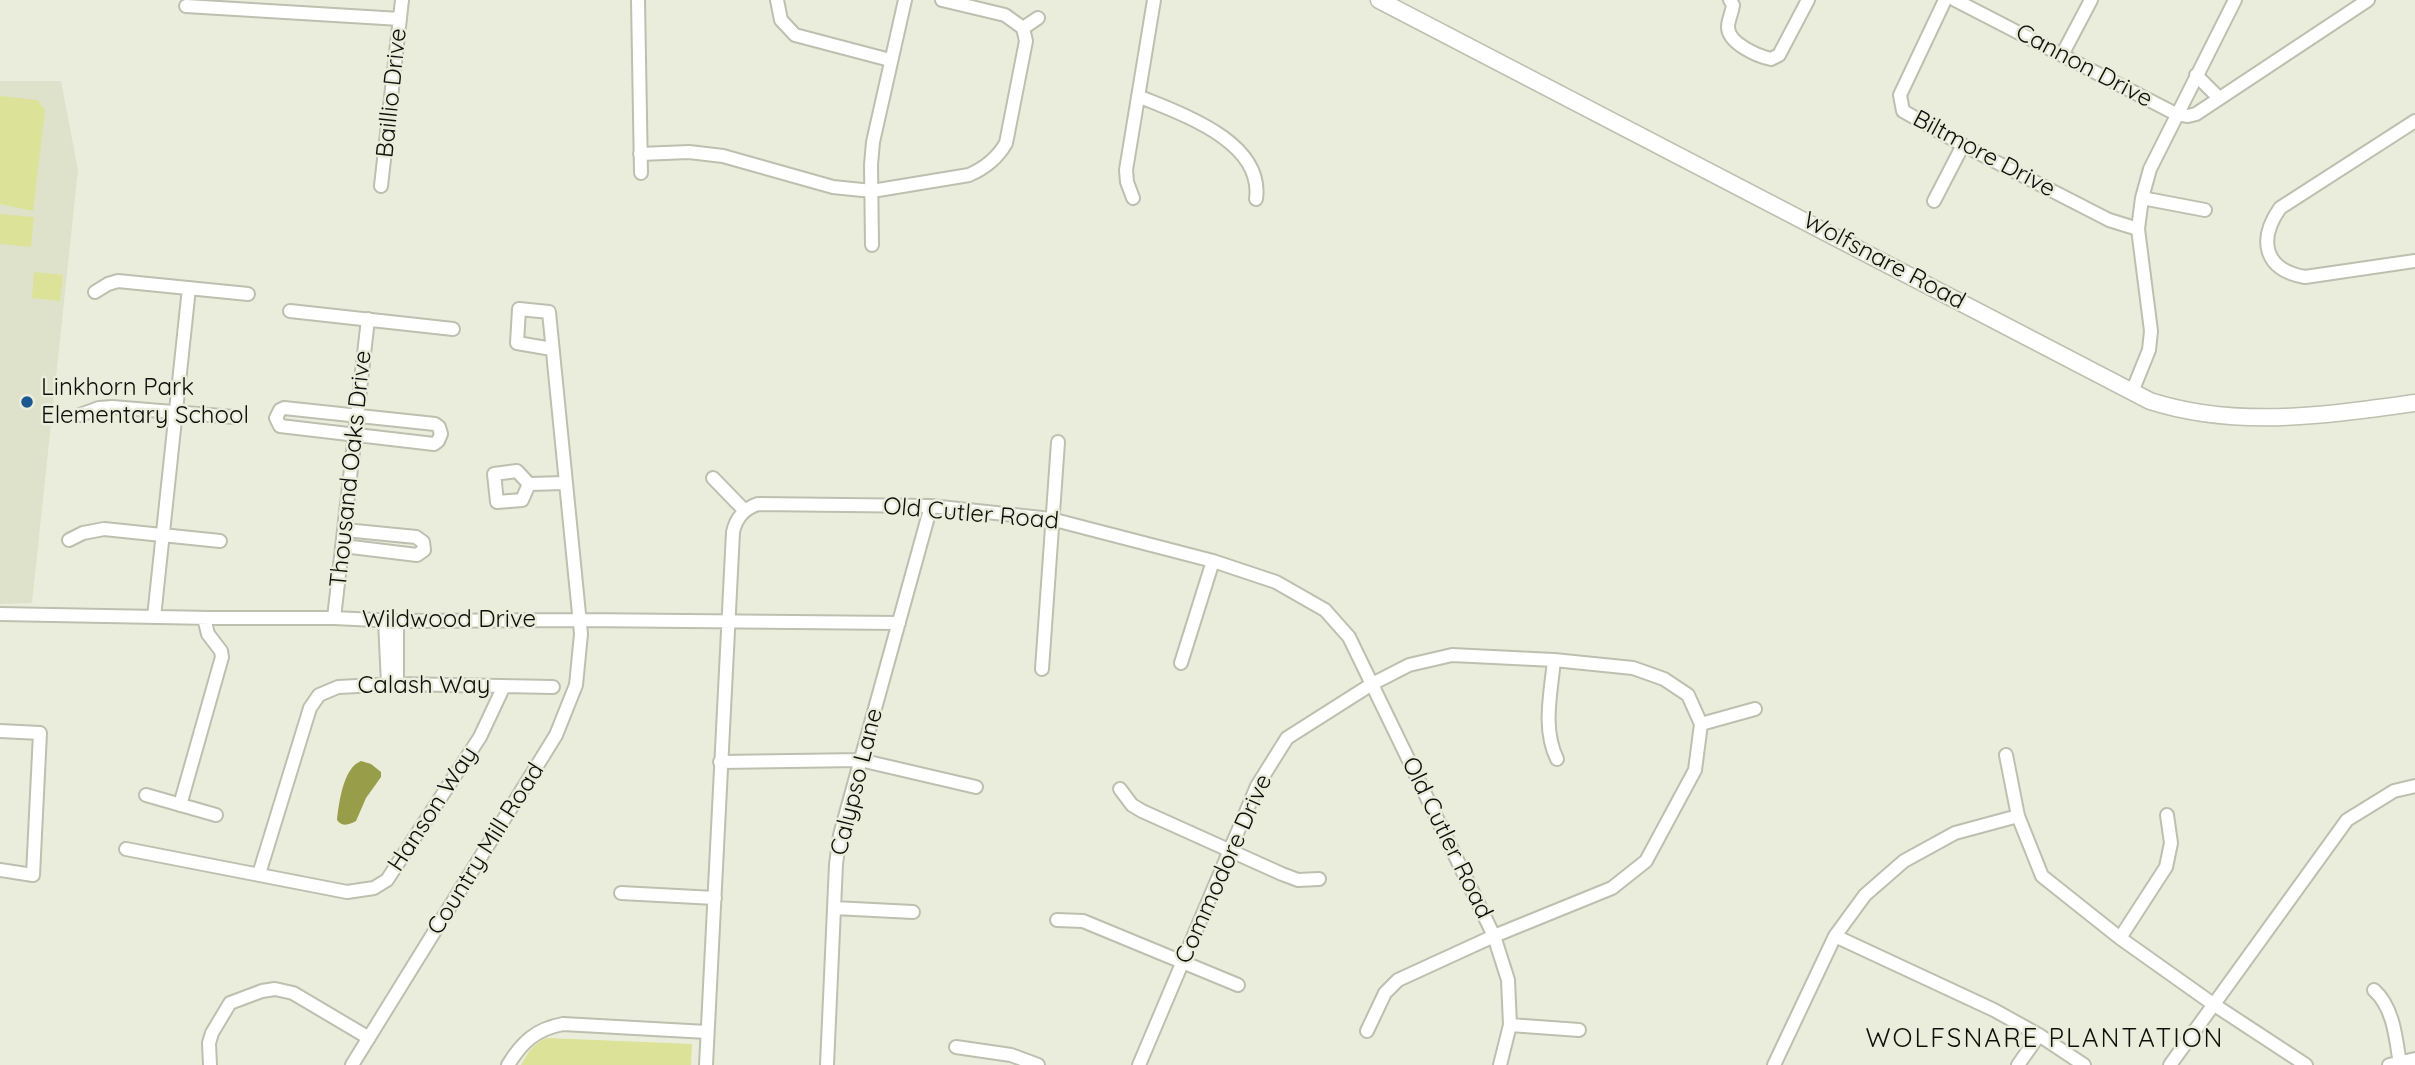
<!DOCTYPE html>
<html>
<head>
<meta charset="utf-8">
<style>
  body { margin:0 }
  canvas { display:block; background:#ebeddc }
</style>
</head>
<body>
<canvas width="2415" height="1065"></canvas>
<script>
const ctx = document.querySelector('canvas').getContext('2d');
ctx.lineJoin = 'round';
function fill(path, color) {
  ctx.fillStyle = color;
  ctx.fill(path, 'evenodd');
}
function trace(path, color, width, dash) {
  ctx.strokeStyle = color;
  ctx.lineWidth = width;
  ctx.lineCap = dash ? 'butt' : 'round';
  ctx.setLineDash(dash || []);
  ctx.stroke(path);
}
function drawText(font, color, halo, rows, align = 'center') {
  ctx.font = font + ' Quicksand,sans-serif';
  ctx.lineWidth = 5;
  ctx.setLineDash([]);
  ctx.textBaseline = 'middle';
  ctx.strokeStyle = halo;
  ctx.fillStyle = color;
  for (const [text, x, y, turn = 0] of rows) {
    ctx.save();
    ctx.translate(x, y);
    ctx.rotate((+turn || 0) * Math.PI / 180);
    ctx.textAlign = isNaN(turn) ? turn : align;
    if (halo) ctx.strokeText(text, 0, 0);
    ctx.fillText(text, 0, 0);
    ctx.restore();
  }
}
fill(new Path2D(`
  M0 81H61L78 170 32 603 0 604Z`), '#dfe2ca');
fill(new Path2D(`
  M0 96 37 100 45 110 33 211 0 204Z
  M0 214 34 217 31 247 0 244Z
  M34 272 63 275 60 301 32 298Z
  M547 1038 692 1044 691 1065H521C528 1053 533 1043 547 1038Z`), '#dce298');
fill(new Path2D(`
  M361 761 371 764 381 772V777L366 798 356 821C349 825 342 827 337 820 339 803 343 768 361 761Z`), '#979d48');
const street = new Path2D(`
  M638 0 641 173
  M777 0 781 20 795 35 890 60
  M1730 0 1733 5C1732 13 1728 20 1728 27 1728 43 1757 56 1771 59L1779 55 1808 0
  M1945 0 1900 95 1903 111 1963 145 2109 220 2138 229
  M1955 0 2176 114 2188 116 2196 114 2368 0
  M186 6 400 19
  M1023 28 1038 18
  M2062 55 2091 0
  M2196 75 2219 98
  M1138 96C1181 114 1264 141 1256 199
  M2415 121 2280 208C2257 241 2265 270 2305 277L2415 261
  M640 154 689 152 723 156 833 187 872 191 969 175C985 168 997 159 1006 143L1026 41 1023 28 1005 15 942 0
  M381 186 402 0
  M1133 198 1127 182 1126 170 1154 0
  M2142 198 2205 210
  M1934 201 1963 145
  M872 245 871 165 873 142 905 0
  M95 292 108 284 118 281 248 294
  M290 311 453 329
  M2132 392 2149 350 2151 331 2138 229 2142 198 2150 169 2235 0
  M284 408 435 424 439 427 441 434 438 441 434 444 280 426 276 418 280 410Z
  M80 415 99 408 112 407 234 417
  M713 478 745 511
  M529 484 522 500 497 502 494 474 517 471 529 484 564 483
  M69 540 83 533 104 529 220 541
  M343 546 417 555 424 550 423 542 416 537 345 530
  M0 614 211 618H334L397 621 580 620 899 623
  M154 617 189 288
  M334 618 368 319
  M385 621 388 684
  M1554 660C1551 693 1542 728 1557 759
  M1181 663 1213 561
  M1042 669 1058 442
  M397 684V621
  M1701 724 1755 709
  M0 731 40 733 33 875 0 870
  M2006 755 2018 816 2042 876 2120 938 2213 1004 2306 1065
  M720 762 860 760 976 787
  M1120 789 1132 805 1142 811 1282 874 1298 880 1319 879
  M146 795 216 815
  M180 805 222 657 221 651 208 634 204 618
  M126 849 347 892 374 888 387 880 480 737 504 686
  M259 874 310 708 319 695 338 687 397 684 553 687
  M621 893 715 898
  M834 908 913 912
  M1057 920 1083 921 1238 985
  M1835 936 1994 1010 2039 1035 2084 1065
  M2120 938 2166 867 2171 843 2167 815
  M2374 990C2394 1008 2396 1039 2400 1065
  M1510 1025 1579 1030
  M956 1047 1011 1055 1038 1065
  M210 1065 209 1043 212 1033 230 1003 262 991 275 989 293 993 369 1038
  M352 1065 556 735 576 685 581 634 549 312 519 309 517 343 552 349
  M508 1065C522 1042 536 1029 563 1024L707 1032
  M706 1065 733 532C736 518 745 508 758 504L931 506 1051 519 1213 561 1276 582 1325 610 1349 637 1494 936 1508 980 1510 1025 1500 1065
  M827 1065 836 864 840 835 931 506
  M1139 1065 1257 786 1287 738 1372 684 1409 665 1452 655 1554 660 1633 668 1664 679 1688 695 1701 724 1695 770 1646 861 1612 888 1494 936 1398 980 1385 993 1367 1031
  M1774 1065 1835 936 1865 895 1904 861 1955 833 2018 816
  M2018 1065 2039 1035
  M2170 1065 2347 820 2394 791 2415 786
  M2389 1065 2415 1059`);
const secondary = new Path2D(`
  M1379 0 2150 401C2237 429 2327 415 2415 403`);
trace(street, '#bdbfaf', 16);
trace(secondary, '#bdbfaf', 19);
trace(street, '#fff', 12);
trace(secondary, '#fff', 16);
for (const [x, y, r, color] of [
  [27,402,7,"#1c588f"]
]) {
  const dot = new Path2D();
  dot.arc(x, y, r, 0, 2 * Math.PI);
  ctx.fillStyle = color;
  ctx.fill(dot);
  trace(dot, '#ebeddc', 2.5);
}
drawText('24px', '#0e0f09', '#ebeddc', [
  ["Cannon Drive",2084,66,28],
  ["Baillio Drive",392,93,-84],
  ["Biltmore Drive",1984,154,28],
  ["Wolfsnare Road",1884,261,28],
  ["Thousand Oaks Drive",351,469,-84],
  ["Old Cutler Road",971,514,5],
  ["Wildwood Drive",449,620],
  ["Calash Way",424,686],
  ["Calypso Lane",857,782,-76],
  ["Hanson Way",433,809,-57],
  ["Old Cutler Road",1447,838,64],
  ["Country Mill Road",486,849,-58],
  ["Commodore Drive",1224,869,-66]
]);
drawText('24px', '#0e0f09', '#ebeddc', [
  ["Linkhorn Park",41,388],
  ["Elementary School",41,416]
], 'left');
ctx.letterSpacing = '2px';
drawText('26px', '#0e0f09', '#ebeddc', [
  ["WOLFSNARE PLANTATION",2045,1039]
]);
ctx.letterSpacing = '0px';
</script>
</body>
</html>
